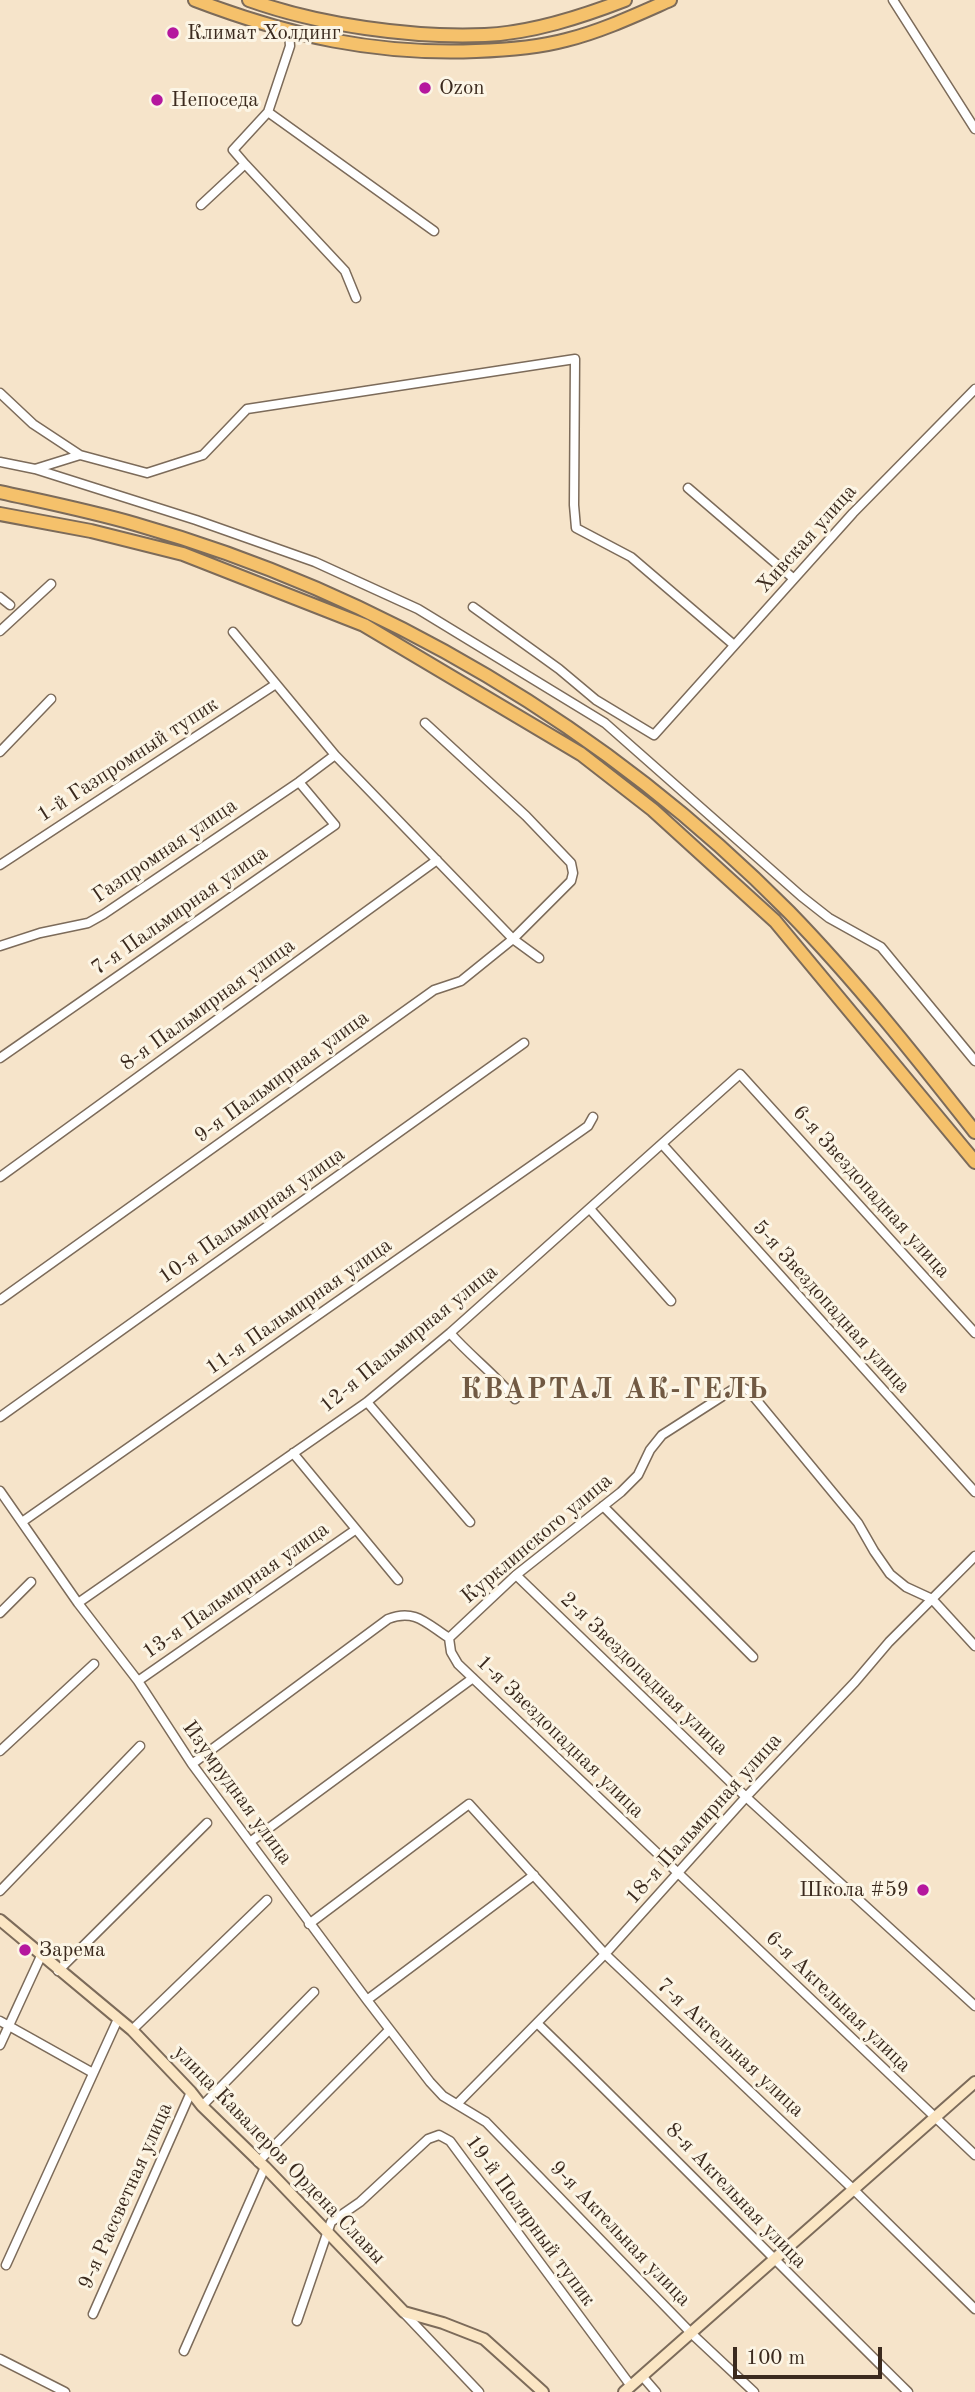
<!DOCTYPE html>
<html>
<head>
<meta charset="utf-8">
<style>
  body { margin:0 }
  #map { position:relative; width:975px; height:2392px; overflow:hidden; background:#f6e4ca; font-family:"Old Standard TT",serif }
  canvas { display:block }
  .scale { position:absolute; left:733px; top:2347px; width:149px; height:32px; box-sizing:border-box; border:4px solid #3b2a1e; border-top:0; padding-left:9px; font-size:21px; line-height:24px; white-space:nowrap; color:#3b2a1e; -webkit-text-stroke:5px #fcf5e5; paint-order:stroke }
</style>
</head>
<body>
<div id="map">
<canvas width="975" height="2392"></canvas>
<div class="scale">100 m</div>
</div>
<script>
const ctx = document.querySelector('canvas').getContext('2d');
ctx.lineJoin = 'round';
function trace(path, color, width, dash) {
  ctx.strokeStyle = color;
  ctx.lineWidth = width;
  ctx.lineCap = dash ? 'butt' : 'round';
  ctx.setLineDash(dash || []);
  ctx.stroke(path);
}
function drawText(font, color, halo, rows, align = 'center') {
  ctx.font = font + ' "Old Standard TT",serif';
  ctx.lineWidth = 6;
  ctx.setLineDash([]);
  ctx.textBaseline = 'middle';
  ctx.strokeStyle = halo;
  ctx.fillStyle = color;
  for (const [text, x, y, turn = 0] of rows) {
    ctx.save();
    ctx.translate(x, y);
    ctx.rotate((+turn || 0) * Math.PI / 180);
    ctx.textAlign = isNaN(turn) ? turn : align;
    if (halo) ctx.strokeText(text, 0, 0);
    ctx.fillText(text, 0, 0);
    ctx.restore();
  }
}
const street = new Path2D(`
  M893 0 975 129
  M289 32 290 46 268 112 434 231
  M245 164 345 271 356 298
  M201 205 245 164 233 150 268 112
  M0 393 33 424 80 455 147 473 203 455 247 409 575 359 574 505 576 528 631 557 734 645
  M0 462 35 469 80 455
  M35 469 196 520 315 562 418 609 605 723 801 896 829 918 881 947 975 1061
  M688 488 794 579
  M0 597 10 605
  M473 607 559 669 596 700 654 735 853 513 975 389
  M0 631 51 584
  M233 632 335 755 513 939 539 958
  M0 752 51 699
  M0 865 276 684
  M0 946 40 933 88 923 104 914 299 782 335 755
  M0 1058 335 825 299 782
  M662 1144 975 1492
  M0 1177 437 860
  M590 1209 671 1301
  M0 1300 434 990 461 981 513 939 571 881 573 873 571 863 526 816 425 723
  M450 1333C471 1357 495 1374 515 1399
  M367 1402 470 1522
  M0 1417 524 1043
  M293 1453 398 1580
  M0 1491 78 1603 138 1681 192 1764 367 2000 430 2082 443 2096 486 2122 692 2334 754 2392
  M603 1506 753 1657
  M22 1522 581 1131 588 1126 593 1117
  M516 1575 746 1797 975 2006
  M78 1603 367 1402 450 1333 740 1074 975 1333
  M0 1613 31 1582
  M449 1638 516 1575 621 1492 638 1475 650 1450 662 1435 732 1390 741 1387 749 1391 858 1523 874 1551 890 1574 906 1587 932 1599 975 1646
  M138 1681 355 1530
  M0 1751 94 1664
  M192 1764 388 1619C415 1608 427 1624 449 1638L451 1652 458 1664 975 2155
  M250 1842 473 1678
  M0 1891 140 1746
  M309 1924 469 1804 605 1954 854 2190 975 2309
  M58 1971 207 1823
  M367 2000 534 1875
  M0 2021 93 2073
  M538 2024C663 2145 784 2270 908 2392
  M132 2030 267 1900
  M0 2045 41 1956
  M457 2104 605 1954 746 1797 855 1682 889 1642 975 1556
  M202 2106 314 1992
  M258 2162 389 2030
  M6 2265 118 2019
  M404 2313 479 2392
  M93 2314 191 2092
  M297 2321 331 2222 360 2202 428 2139 439 2135 450 2141 631 2386
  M184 2351 265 2167
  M0 2359 65 2392
  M643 2377 656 2392`);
const secondary = new Path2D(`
  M0 1920 132 2030 191 2092 202 2106 265 2167 404 2312 443 2323 484 2339 543 2392
  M624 2392 975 2082`);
const primary = new Path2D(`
  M195 0C289 36 376 55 476 51 506 50 536 48 566 40 602 31 636 15 670 0
  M249 0C319 25 411 38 485 35 532 33 581 17 625 0
  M0 492C45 502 90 511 135 524 382 594 608 729 789 912 856 981 916 1057 975 1132
  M0 514 91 531 183 554 364 625 581 754 653 810 775 921 975 1162`);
trace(street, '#7c6b5a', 11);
trace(secondary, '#7c6b5a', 14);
trace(primary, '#7c6b5a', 16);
trace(street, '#fff', 8);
trace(secondary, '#fbe6c4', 10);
trace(primary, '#f5c16b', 12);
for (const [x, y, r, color] of [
  [173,33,7,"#b5179e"],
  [425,88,7,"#b5179e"],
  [157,100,7,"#b5179e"],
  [923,1890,7,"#b5179e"],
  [25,1950,7,"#b5179e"]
]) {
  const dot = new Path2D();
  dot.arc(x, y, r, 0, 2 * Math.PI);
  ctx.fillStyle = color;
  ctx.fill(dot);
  trace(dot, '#fcf5e5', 2.5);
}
drawText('21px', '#3b2a1e', '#fcf5e5', [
  ["Климат Холдинг",187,33],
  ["Ozon",439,88],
  ["Непоседа",171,100],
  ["Школа #59",909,1890,"right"],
  ["Зарема",39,1950]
], 'left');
drawText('21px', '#3b2a1e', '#fcf5e5', [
  ["Хивская улица",807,539,-48],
  ["1-й Газпромный тупик",128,760,-33],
  ["Газпромная улица",165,851,-34],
  ["7-я Пальмирная улица",180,911,-35],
  ["8-я Пальмирная улица",208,1005,-36],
  ["9-я Пальмирная улица",282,1077,-36],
  ["6-я Звездопадная улица",871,1192,48],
  ["10-я Пальмирная улица",252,1216,-35],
  ["11-я Пальмирная улица",299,1307,-35],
  ["5-я Звездопадная улица",831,1307,48],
  ["12-я Пальмирная улица",409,1339,-39],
  ["Курклинского улица",537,1539,-40],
  ["13-я Пальмирная улица",236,1591,-35],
  ["2-я Звездопадная улица",644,1674,44],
  ["1-я Звездопадная улица",560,1737,44],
  ["Изумрудная улица",237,1793,54],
  ["18-я Пальмирная улица",704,1819,-48],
  ["6-я Акгельная улица",838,2002,44],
  ["7-я Акгельная улица",730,2048,43],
  ["улица Кавалеров Ордена Славы",279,2155,46],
  ["9-я Рассветная улица",126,2196,-66],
  ["8-я Акгельная улица",736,2196,46],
  ["19-й Полярный тупик",530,2221,54],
  ["9-я Акгельная улица",620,2234,46]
]);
ctx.letterSpacing = '2px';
drawText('bold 28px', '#705943', '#fcf5e5', [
  ["КВАРТАЛ АК-ГЕЛЬ",615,1391]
]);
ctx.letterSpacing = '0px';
</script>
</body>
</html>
